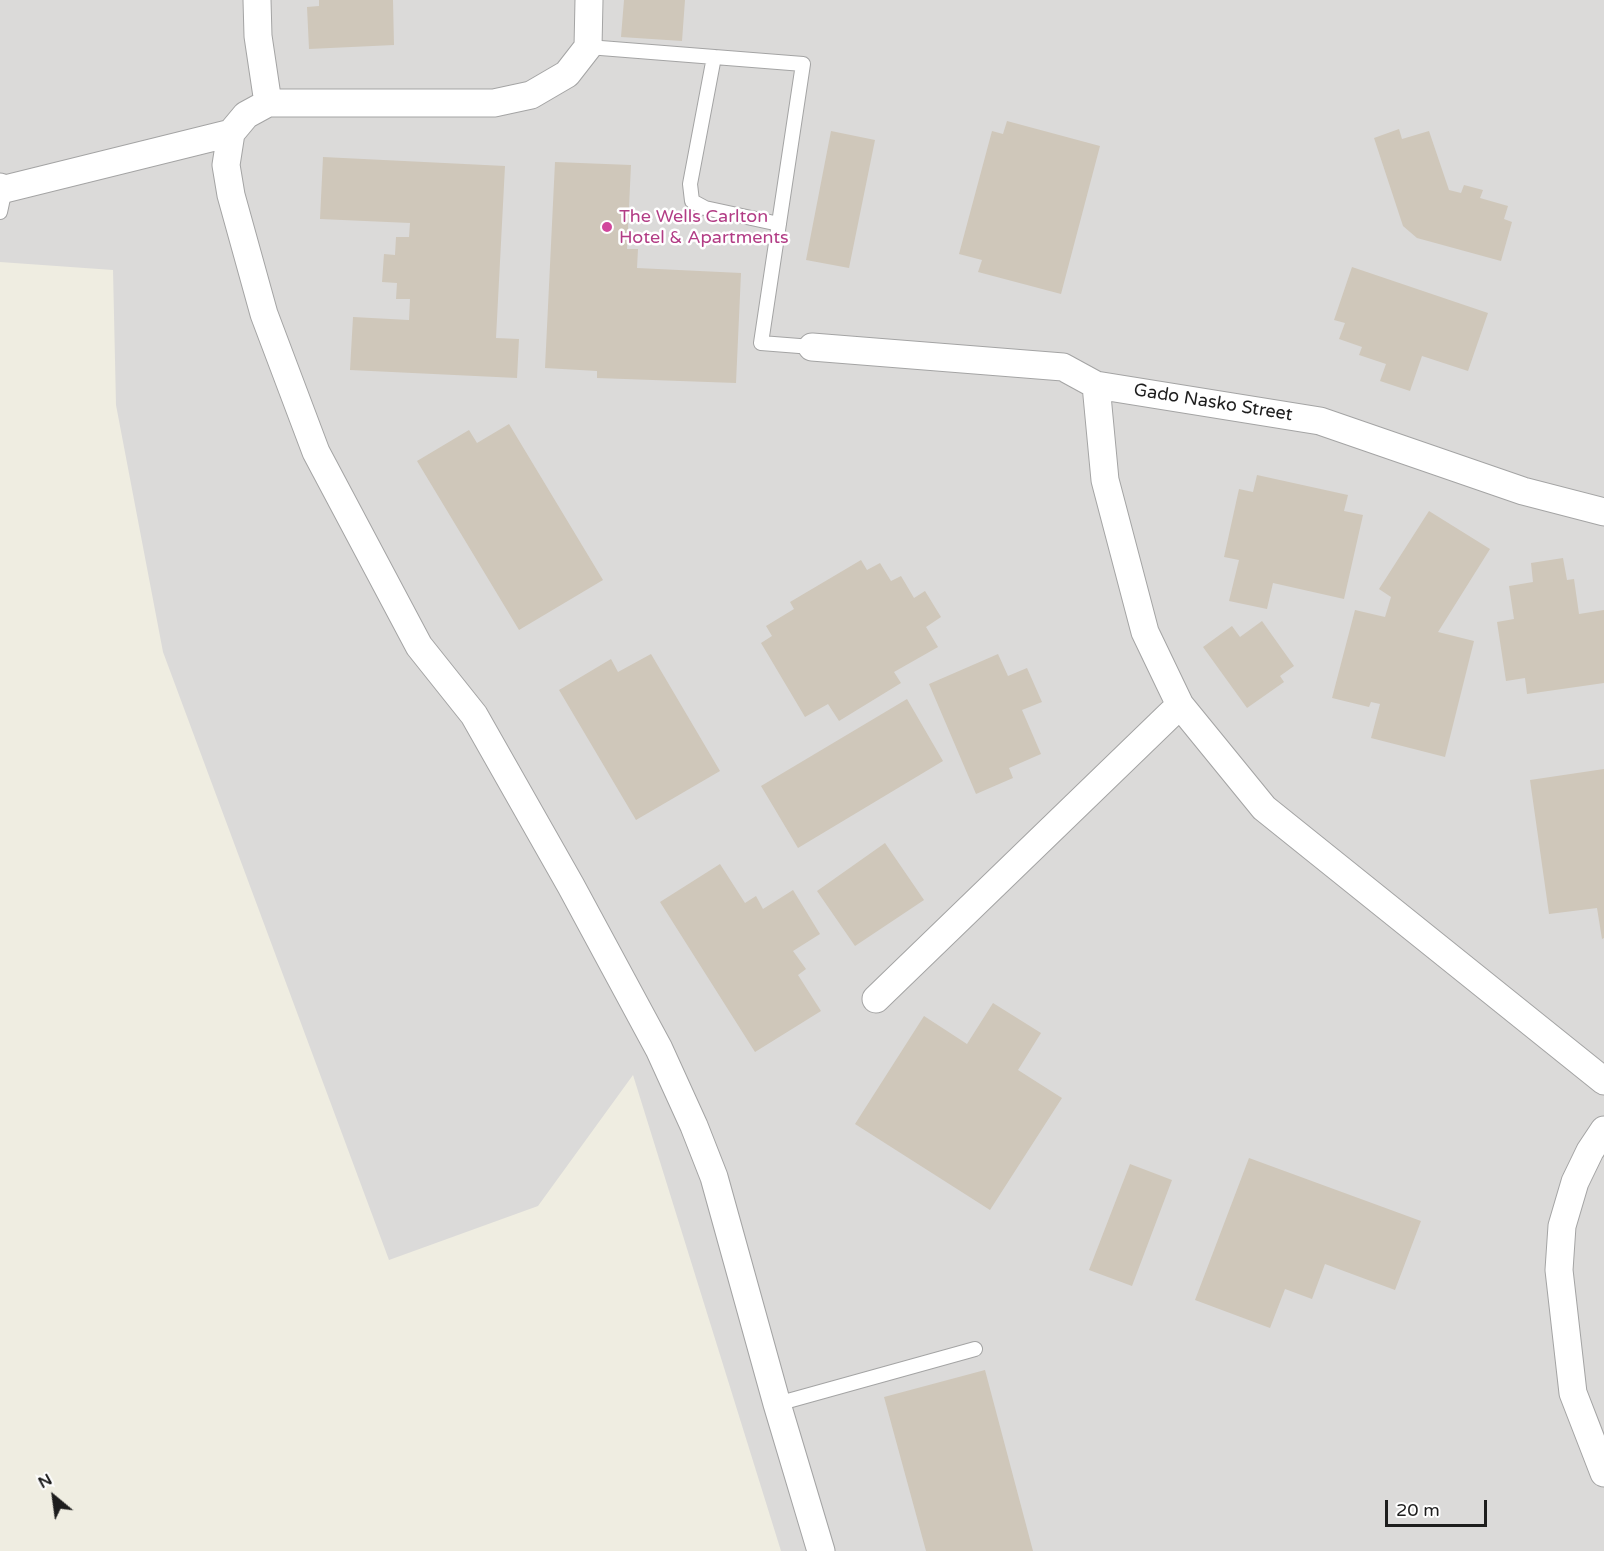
<!DOCTYPE html>
<html>
<head>
<meta charset="utf-8">
<style>
  body { margin:0 }
  #map { position:relative; width:1604px; height:1551px; overflow:hidden; background:#efede1; font-family:"Varela Round",sans-serif }
  canvas { display:block }
  .north { position:absolute; left:24px; top:1467px; width:60px; height:60px; -webkit-text-stroke:4px #fff; paint-order:stroke; rotate:331deg; font-size:16px; font-weight:700; line-height:24px; text-align:center; color:#1d1d1d }
  .north::after { content:''; display:block; margin:auto; width:21px; height:27px; background:#1d1d1d; clip-path:polygon(50% 0,100% 100%,50% 72%,0 100%) }
  .scale { position:absolute; left:1385px; top:1500px; width:102px; height:27px; box-sizing:border-box; border:3px solid #1d1d1d; border-top:0; padding-left:8px; font-size:18px; line-height:21px; white-space:nowrap; color:#1d1d1d; -webkit-text-stroke:4px #fff; paint-order:stroke }
</style>
</head>
<body>
<div id="map">
<canvas width="1604" height="1551"></canvas>
<div class="north">N</div>
<div class="scale">20 m</div>
</div>
<script>
const ctx = document.querySelector('canvas').getContext('2d');
ctx.lineJoin = 'round';
function fill(path, color) {
  ctx.fillStyle = color;
  ctx.fill(path, 'evenodd');
}
function trace(path, color, width, dash) {
  ctx.strokeStyle = color;
  ctx.lineWidth = width;
  ctx.lineCap = dash ? 'butt' : 'round';
  ctx.setLineDash(dash || []);
  ctx.stroke(path);
}
function drawText(font, color, halo, rows, align = 'center') {
  ctx.font = font + ' "Varela Round",sans-serif';
  ctx.lineWidth = 5;
  ctx.setLineDash([]);
  ctx.textBaseline = 'middle';
  ctx.strokeStyle = halo;
  ctx.fillStyle = color;
  for (const [text, x, y, turn = 0] of rows) {
    ctx.save();
    ctx.translate(x, y);
    ctx.rotate((+turn || 0) * Math.PI / 180);
    ctx.textAlign = isNaN(turn) ? turn : align;
    if (halo) ctx.strokeText(text, 0, 0);
    ctx.fillText(text, 0, 0);
    ctx.restore();
  }
}
fill(new Path2D(`
  M0 0H1604V1551H781L633 1075 538 1206 389 1260 163 652 116 405 113 270 0 262Z`), '#dbdad9');
fill(new Path2D(`
  M319 0H393L394 45 309 49 307 7 319 6Z
  M624 0H685L682 41 621 37Z
  M1007 121 1100 146 1061 294 978 272 982 260 959 254 992 131 1003 134Z
  M1399 129 1402 139 1429 131 1449 190 1461 193 1464 185 1483 190 1480 198 1508 206 1504 219 1512 222 1501 261 1417 238 1403 226 1374 138Z
  M831 131 875 140 849 268 806 260Z
  M323 157 505 166 496 338 519 339 517 378 350 370 353 317 409 320 410 299H396L397 283 382 282 384 254 395 255 396 237H409L410 223 320 219Z
  M555 162 631 165 627 249H638L637 268 741 273 736 383 597 378V371L545 368Z
  M1352 267 1488 313 1468 371 1422 356 1410 391 1380 381 1386 364 1359 355 1362 347 1339 339 1345 323 1334 320Z
  M509 424 603 580 519 630 417 461 469 430 477 443Z
  M1257 475 1348 495 1344 511 1363 515 1344 599 1273 583 1267 609 1229 601 1239 560 1224 557 1239 489 1253 492Z
  M1429 511 1490 549 1438 632 1474 641 1445 757 1371 738 1380 704 1371 702 1369 707 1332 698 1355 610 1385 617 1391 597 1379 589Z
  M1563 558 1567 580 1574 579 1579 614 1604 610V683L1527 694 1525 678 1506 681 1497 622 1514 619 1509 586 1533 582 1531 563Z
  M861 560 867 570 880 563 891 581 901 576 914 598 925 591 941 617 926 627 938 647 894 672 901 683 839 721 828 704 805 717 761 643 772 636 766 626 794 609 790 602Z
  M1262 621 1294 666 1280 676 1284 682 1247 708 1203 647 1232 626 1240 637Z
  M651 654 720 771 636 820 559 690 611 659 618 672Z
  M998 654 1008 676 1027 668 1042 702 1022 710 1041 754 1009 768 1013 778 976 794 929 684Z
  M907 699 943 761 798 848 761 786Z
  M1604 769V938L1602 939 1597 908 1549 914 1530 780Z
  M885 843 924 900 855 946 817 891Z
  M720 864 745 903 756 896 763 909 793 890 820 934 793 951 806 969 798 975 821 1011 755 1052 660 902Z
  M993 1003 1041 1033 1018 1070 1062 1098 990 1210 855 1124 924 1016 967 1044Z
  M1249 1158 1421 1221 1395 1290 1325 1264 1312 1299 1285 1289 1270 1328 1195 1300Z
  M1130 1164 1172 1180 1132 1286 1089 1270Z
  M985 1370 1033 1551H926L884 1397Z`), '#cfc7ba');
const service = new Path2D(`
  M588 47 803 64 761 343 812 347
  M714 57 690 184 692 201 705 208 779 224
  M0 212 5 189
  M777 1404 975 1349`);
const minor = new Path2D(`
  M257 0 258 36 268 103
  M231 133 226 165 231 195 264 314 316 452 419 646 474 715 571 886 659 1049 694 1126 714 1177 777 1404 821 1551
  M0 187 5 189 231 133 246 115 268 103H494L531 95 567 74 588 47 589 0
  M812 347 1063 367 1096 385 1320 421 1523 491 1604 512
  M1096 385 1105 480 1145 632 1180 705 1264 808 1604 1081
  M876 999 1180 705
  M1604 1130 1590 1151 1575 1182 1562 1226 1559 1270 1573 1393 1604 1473`);
trace(service, '#a4a4a4', 16);
trace(minor, '#a4a4a4', 29);
trace(service, '#fff', 14);
trace(minor, '#fff', 27);
for (const [x, y, r, color] of [
  [607,227,6,"#d1479c"]
]) {
  const dot = new Path2D();
  dot.arc(x, y, r, 0, 2 * Math.PI);
  ctx.fillStyle = color;
  ctx.fill(dot);
  trace(dot, '#fff', 2);
}
drawText('18px', '#b23c85', '#fff', [
  ["The Wells Carlton",619,217],
  ["Hotel & Apartments",619,238]
], 'left');
drawText('18px', '#1d1d1d', '#fff', [
  ["Gado Nasko Street",1213,403,9]
]);
</script>
</body>
</html>
